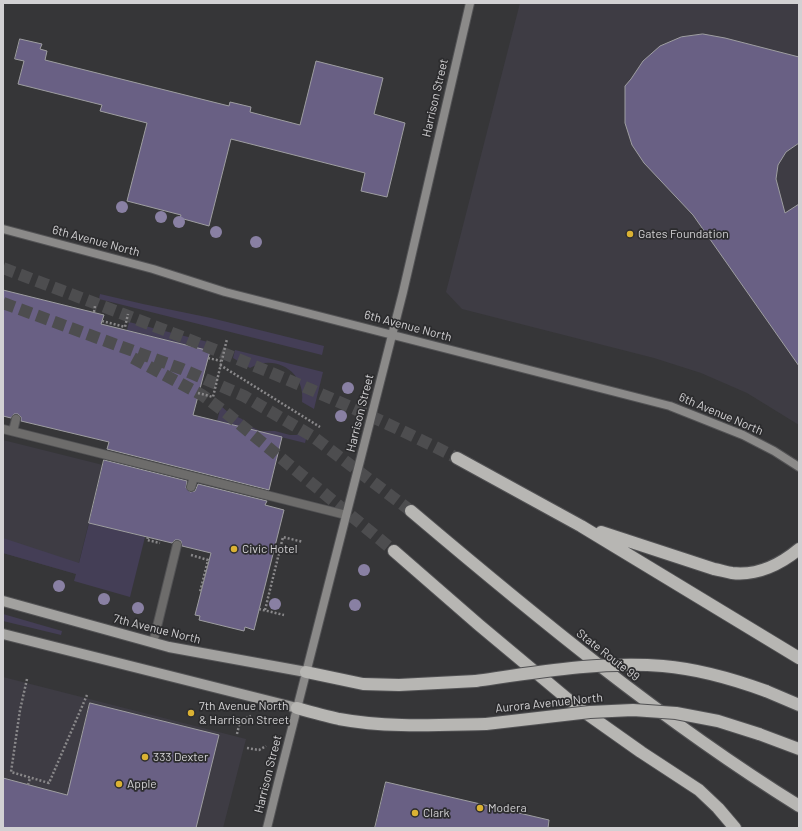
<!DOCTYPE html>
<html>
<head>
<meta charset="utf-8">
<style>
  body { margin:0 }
  #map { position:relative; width:802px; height:831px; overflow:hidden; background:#363638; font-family:Barlow,sans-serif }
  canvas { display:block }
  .frame { position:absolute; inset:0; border:4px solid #d2d1d3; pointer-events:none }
</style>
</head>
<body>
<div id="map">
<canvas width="802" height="831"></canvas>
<div class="frame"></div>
</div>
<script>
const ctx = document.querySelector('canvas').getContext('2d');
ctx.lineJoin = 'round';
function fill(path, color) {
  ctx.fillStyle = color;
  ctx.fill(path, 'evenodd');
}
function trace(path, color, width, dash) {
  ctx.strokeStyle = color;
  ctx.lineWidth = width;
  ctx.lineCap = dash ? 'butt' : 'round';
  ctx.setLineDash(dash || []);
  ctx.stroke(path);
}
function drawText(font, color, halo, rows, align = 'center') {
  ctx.font = font + ' Barlow,sans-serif';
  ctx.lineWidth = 3.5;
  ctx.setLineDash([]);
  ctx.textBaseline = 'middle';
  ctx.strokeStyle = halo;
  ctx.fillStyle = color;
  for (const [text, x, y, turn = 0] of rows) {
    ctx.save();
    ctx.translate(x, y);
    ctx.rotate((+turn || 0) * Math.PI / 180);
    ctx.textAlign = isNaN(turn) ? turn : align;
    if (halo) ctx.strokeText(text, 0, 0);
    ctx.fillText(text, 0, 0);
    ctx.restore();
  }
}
fill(new Path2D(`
  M520 3H799V425L747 393 701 373 654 358 462 309 446 292Z
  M3 440 103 465 76 574 3 553Z
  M3 677 246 739 223 828H3Z`), '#3e3c44');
fill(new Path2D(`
  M100 294 143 304 211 318 324 346 322 355 99 299Z
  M129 322 216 344 213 355 209 354V351L127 330Z
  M235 350 323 372 314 409 302 402C306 372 275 353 250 368L233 358Z
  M221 406 229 413 242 419 248 425 260 431H275L290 435H296L308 431 305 443 217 421Z
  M89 523 145 537 130 597 74 581 76 574 3 553V538L79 563Z
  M3 614 62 631 61 635 3 621Z`), '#443e56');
const building = new Path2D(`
  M703 34 725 38 799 57V143L786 152 778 165 776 179 785 213 799 204V366L693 215 644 163 632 145 625 123V86L631 79 643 61 660 46 681 37Z
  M20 39 42 44 40 49 47 51 45 60 229 106 230 102 251 107 250 112 300 125 316 61 383 78 374 114 405 123 387 197 361 191 365 173 231 139 209 226 180 218 181 215 127 201 147 123 100 111 102 105 18 84 24 61 15 59Z
  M3 290 104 315 101 324 210 351 193 415 282 437 269 490 107 449 109 442 21 421V417L18 414H14L11 418 3 416Z
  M104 460 187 481 186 488 190 492 195 491 198 484 267 501 265 505 284 510 254 630 245 627 244 631 199 620 200 616 195 615 211 553 182 546 181 541 179 540H175L172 543 89 523Z
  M90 703 219 735 196 828H3V778L67 795Z
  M386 782 549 820 548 828H375Z`);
fill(building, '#696084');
trace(building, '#9e9ea1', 1);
trace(new Path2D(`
  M3 268C156 327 311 383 457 458
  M3 303 182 369 244 396 312 436 411 511
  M133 358 202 395 225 412 394 551`), '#4d4d4f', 12, [12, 6]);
const service = new Path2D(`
  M3 429 346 515
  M13 431 16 419
  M191 487 194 477
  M153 643 177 545`);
const secondary = new Path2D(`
  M3 229 153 269 225 292 670 406 743 435 774 451 799 467
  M267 828 278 783 403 292 470 3`);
const primary = new Path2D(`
  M3 601 169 647 306 672
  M3 634 297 708`);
const motorway = new Path2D(`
  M457 458 581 526 799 658
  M411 511C535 616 661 720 799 806
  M601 532 714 569C720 570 726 572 732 573 757 576 781 564 799 549
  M394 551 479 625 576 706 641 752 699 790 718 808 735 828
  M306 672 363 684 399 685 476 681
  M766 691 799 705
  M297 708C311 712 325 716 339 719 387 728 437 725 486 724
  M759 734 799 749`);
trace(service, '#525254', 10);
trace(secondary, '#525254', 10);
trace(primary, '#525254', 12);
trace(motorway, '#525254', 14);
trace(new Path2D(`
  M94 312 95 306
  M102 321 125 327 128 314
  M208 358 221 361
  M220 365 320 427
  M198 393 213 397 227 339
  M148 537 147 540 160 543
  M191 555 208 560 200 592H201
  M259 609 284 615
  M265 610 283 537 303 542
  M27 679 20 710 11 772 49 783 87 695
  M237 734 240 721 251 716
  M247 748 259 750 266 746
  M28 785 30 778`), '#89888a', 2.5, [2, 2]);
trace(service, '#6d6c6b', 8);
trace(secondary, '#8b8a89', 8);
trace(primary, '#a2a19f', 10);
trace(motorway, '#b7b6b3', 12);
const motorwayBridge = new Path2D(`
  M476 681C538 672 601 661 663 666 699 669 733 679 766 691
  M486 724 590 712 633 710 676 713 718 721 759 734`);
trace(motorwayBridge, '#525254', 14, []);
trace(motorwayBridge, '#b7b6b3', 12);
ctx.fillStyle = '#8980a3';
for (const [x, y] of [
  [122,207],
  [161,217],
  [179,222],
  [216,232],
  [256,242],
  [348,388],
  [341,416],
  [364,570],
  [59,586],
  [104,599],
  [275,604],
  [355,605],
  [138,608]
]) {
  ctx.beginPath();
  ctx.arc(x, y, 6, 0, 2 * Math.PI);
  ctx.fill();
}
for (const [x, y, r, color] of [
  [630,234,4,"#dbb233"],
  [234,549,4,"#dbb233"],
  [191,713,4,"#dbb233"],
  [145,757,4,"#dbb233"],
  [119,784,4,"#dbb233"],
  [480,808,4,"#dbb233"],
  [415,813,4,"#dbb233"]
]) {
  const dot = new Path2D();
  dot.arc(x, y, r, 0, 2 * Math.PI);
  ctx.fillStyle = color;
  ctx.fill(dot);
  trace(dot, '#2c2c2e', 1.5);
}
drawText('12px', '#d2d1d3', '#2c2c2e', [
  ["Harrison Street",435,98,-77],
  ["6th Avenue North",96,241,15],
  ["6th Avenue North",408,326,15],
  ["Harrison Street",360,413,-76],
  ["6th Avenue North",721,414,23],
  ["7th Avenue North",157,629,14],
  ["State Route 99",608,655,38],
  ["Aurora Avenue North",549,703,-6],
  ["Harrison Street",268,774,-76]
]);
drawText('12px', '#d2d1d3', '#2c2c2e', [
  ["Gates Foundation",638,234],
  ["Civic Hotel",242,549],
  ["7th Avenue North",199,706],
  ["& Harrison Street",199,720],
  ["333 Dexter",153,757],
  ["Apple",127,784],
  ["Modera",488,808],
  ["Clark",423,813]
], 'left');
</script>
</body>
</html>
